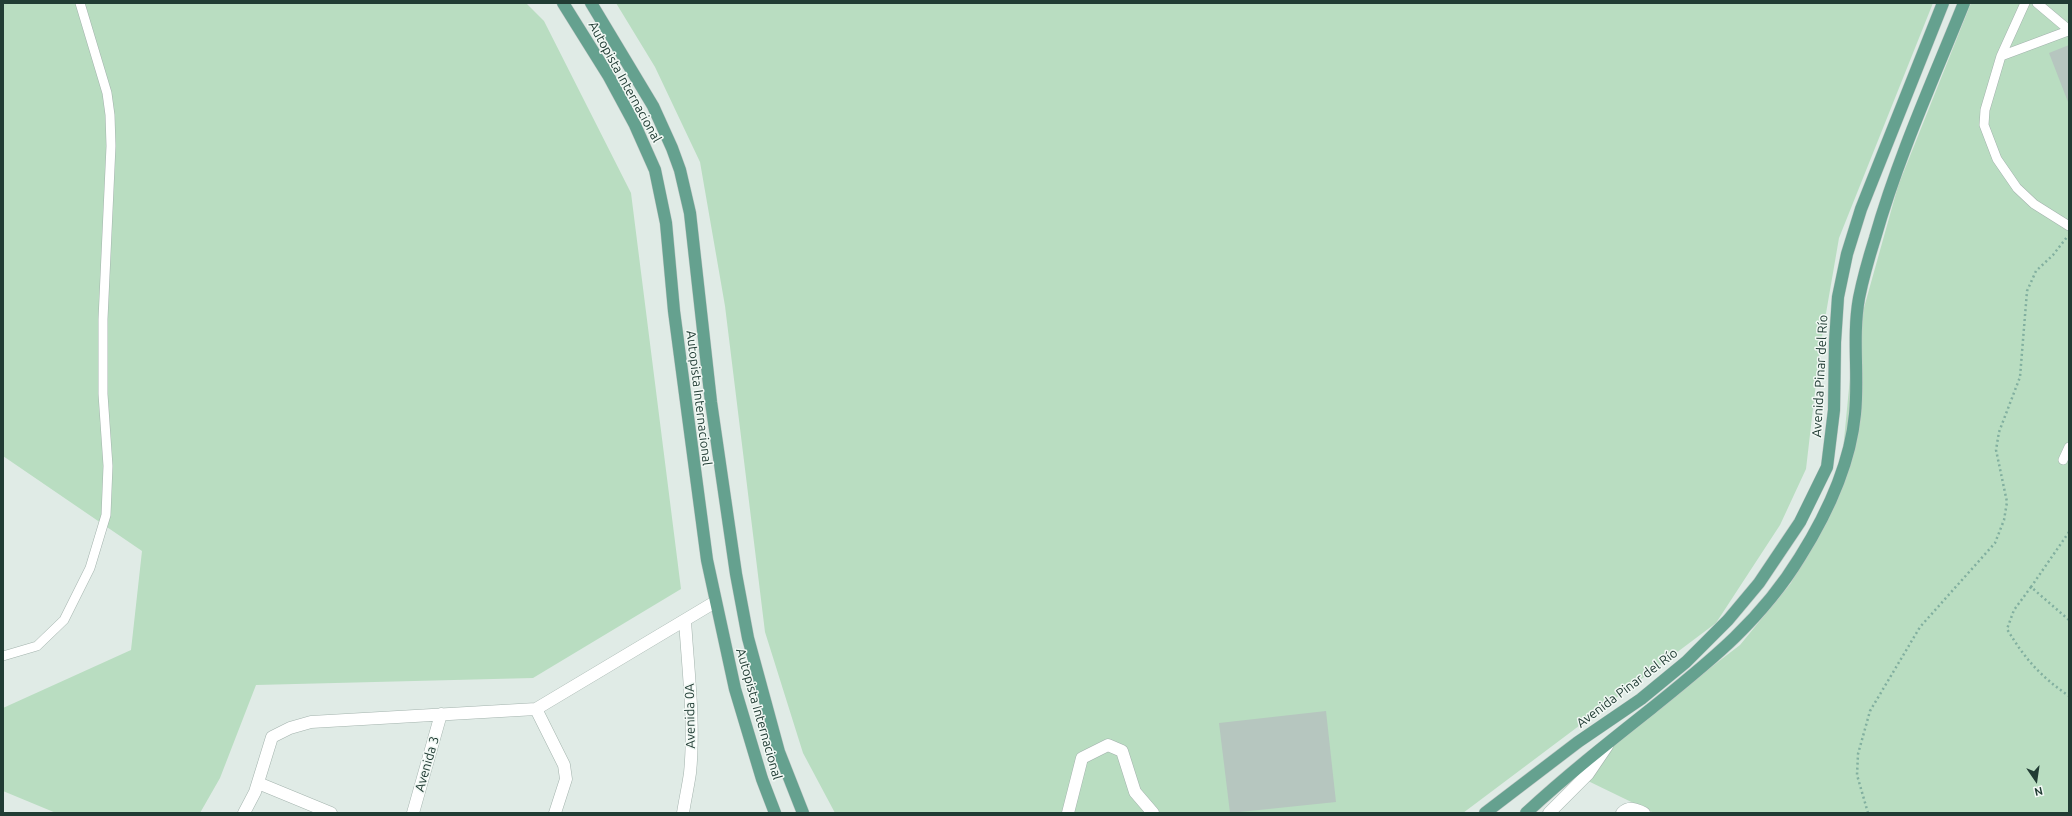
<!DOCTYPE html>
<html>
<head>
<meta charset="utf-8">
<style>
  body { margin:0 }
  #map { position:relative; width:2072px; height:816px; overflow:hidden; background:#e0ebe6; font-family:Ubuntu,sans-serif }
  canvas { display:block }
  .frame { position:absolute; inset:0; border:4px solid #213c34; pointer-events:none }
  .north { position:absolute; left:2016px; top:760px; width:40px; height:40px; -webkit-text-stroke:3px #f1f8f4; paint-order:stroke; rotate:167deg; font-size:11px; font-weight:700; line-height:16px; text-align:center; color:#213c34 }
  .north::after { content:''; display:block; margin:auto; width:14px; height:18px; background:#213c34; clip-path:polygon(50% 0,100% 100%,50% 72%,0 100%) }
</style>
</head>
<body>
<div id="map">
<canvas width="2072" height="816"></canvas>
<div class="frame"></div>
<div class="north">N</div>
</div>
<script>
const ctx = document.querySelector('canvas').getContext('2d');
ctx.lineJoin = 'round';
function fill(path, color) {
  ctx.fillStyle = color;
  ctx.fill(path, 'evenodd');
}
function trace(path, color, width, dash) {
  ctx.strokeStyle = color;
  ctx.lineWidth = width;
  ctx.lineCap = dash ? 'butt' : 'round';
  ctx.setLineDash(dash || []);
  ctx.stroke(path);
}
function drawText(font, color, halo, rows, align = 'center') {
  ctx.font = font + ' Ubuntu,sans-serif';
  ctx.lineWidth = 3;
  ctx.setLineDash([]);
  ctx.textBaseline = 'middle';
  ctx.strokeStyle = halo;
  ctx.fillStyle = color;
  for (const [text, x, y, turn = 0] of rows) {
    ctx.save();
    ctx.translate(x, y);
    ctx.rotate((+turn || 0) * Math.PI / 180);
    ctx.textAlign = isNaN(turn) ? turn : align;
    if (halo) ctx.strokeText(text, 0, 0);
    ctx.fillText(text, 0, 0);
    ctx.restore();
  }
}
fill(new Path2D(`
  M3 3H526L544 21 631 193 681 589 533 678 256 685 220 778 200 813H56L3 791V708L131 650 142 551 3 456Z
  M616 3H1933L1839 238 1820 348 1806 469 1780 525 1716 623 1463 813H835L803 753 765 632 725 306 700 162 655 67Z
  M1971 3H2069V813H1654L1586 780 1615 741 1740 645 1791 583 1823 519 1840 481 1853 347 1898 186Z`), '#b9ddc1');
fill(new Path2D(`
  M2069 45V102H2068L2049 53Z
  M1326 711 1336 802 1230 813 1219 723Z`), '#b6c6bf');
const lane = new Path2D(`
  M2025 3 2001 56 1985 110 1984 125 1997 159 2017 188 2034 204 2069 226
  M2037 3 2069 30
  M2001 56 2068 31
  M2063 460 2069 447
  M3 656 37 646 64 620 90 568 106 515 108 466 103 394V319L111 146 110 115 107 93 80 3`);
const street = new Path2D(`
  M536 709 564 765 566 779 555 813
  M258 783 331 813
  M244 813 255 792 272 737 290 728 311 722 536 709 715 602
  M413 813 441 714
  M683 813C685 800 688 787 690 773 695 723 688 670 685 620
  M1068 813 1082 758 1108 745 1122 751 1135 792 1153 813
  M1549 813 1588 774 1607 746
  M1622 813C1629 806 1636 809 1644 813`);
const primary = new Path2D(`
  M563 3 608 75 635 125 655 170 666 223 674 311 707 560 735 689 762 779 775 813
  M591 3 653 106 672 148 680 170 690 213 711 402 736 574 748 638 779 752 803 813
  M1485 813 1578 742 1641 699 1686 662 1728 620 1759 583 1800 522 1827 467 1834 410 1835 342 1838 297 1847 254 1861 209 1943 3
  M1526 813C1566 776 1609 742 1652 708 1709 662 1761 621 1800 557 1827 514 1850 466 1855 414 1859 376 1852 337 1859 298 1863 278 1869 257 1875 238 1898 157 1933 80 1964 3`);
trace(lane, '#a3b3ad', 10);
trace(street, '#a3b3ad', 13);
trace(primary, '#c1c8c6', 13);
trace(new Path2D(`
  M2069 532 2031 587 2069 620
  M2031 587 2014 610 2007 629C2025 659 2040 676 2069 696
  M1868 813 1857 775 1858 754 1870 711 1920 627 1995 543 2004 520 2007 502 1996 450 1999 432 2020 377 2027 291 2036 271 2053 255 2067 237`), '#81af9f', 2.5, [2, 3]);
trace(lane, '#fff', 9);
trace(street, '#fff', 12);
trace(primary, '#65a18f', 12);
drawText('13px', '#213c34', '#f1f8f4', [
  ["Autopista Internacional",625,82,61],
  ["Avenida Pinar del Río",1820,376,-87],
  ["Autopista Internacional",699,398,83],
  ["Avenida Pinar del Río",1627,688,-37],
  ["Autopista Internacional",759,714,74],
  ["Avenida 0A",690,716,-91],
  ["Avenida 3",427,764,-74]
]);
</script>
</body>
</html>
